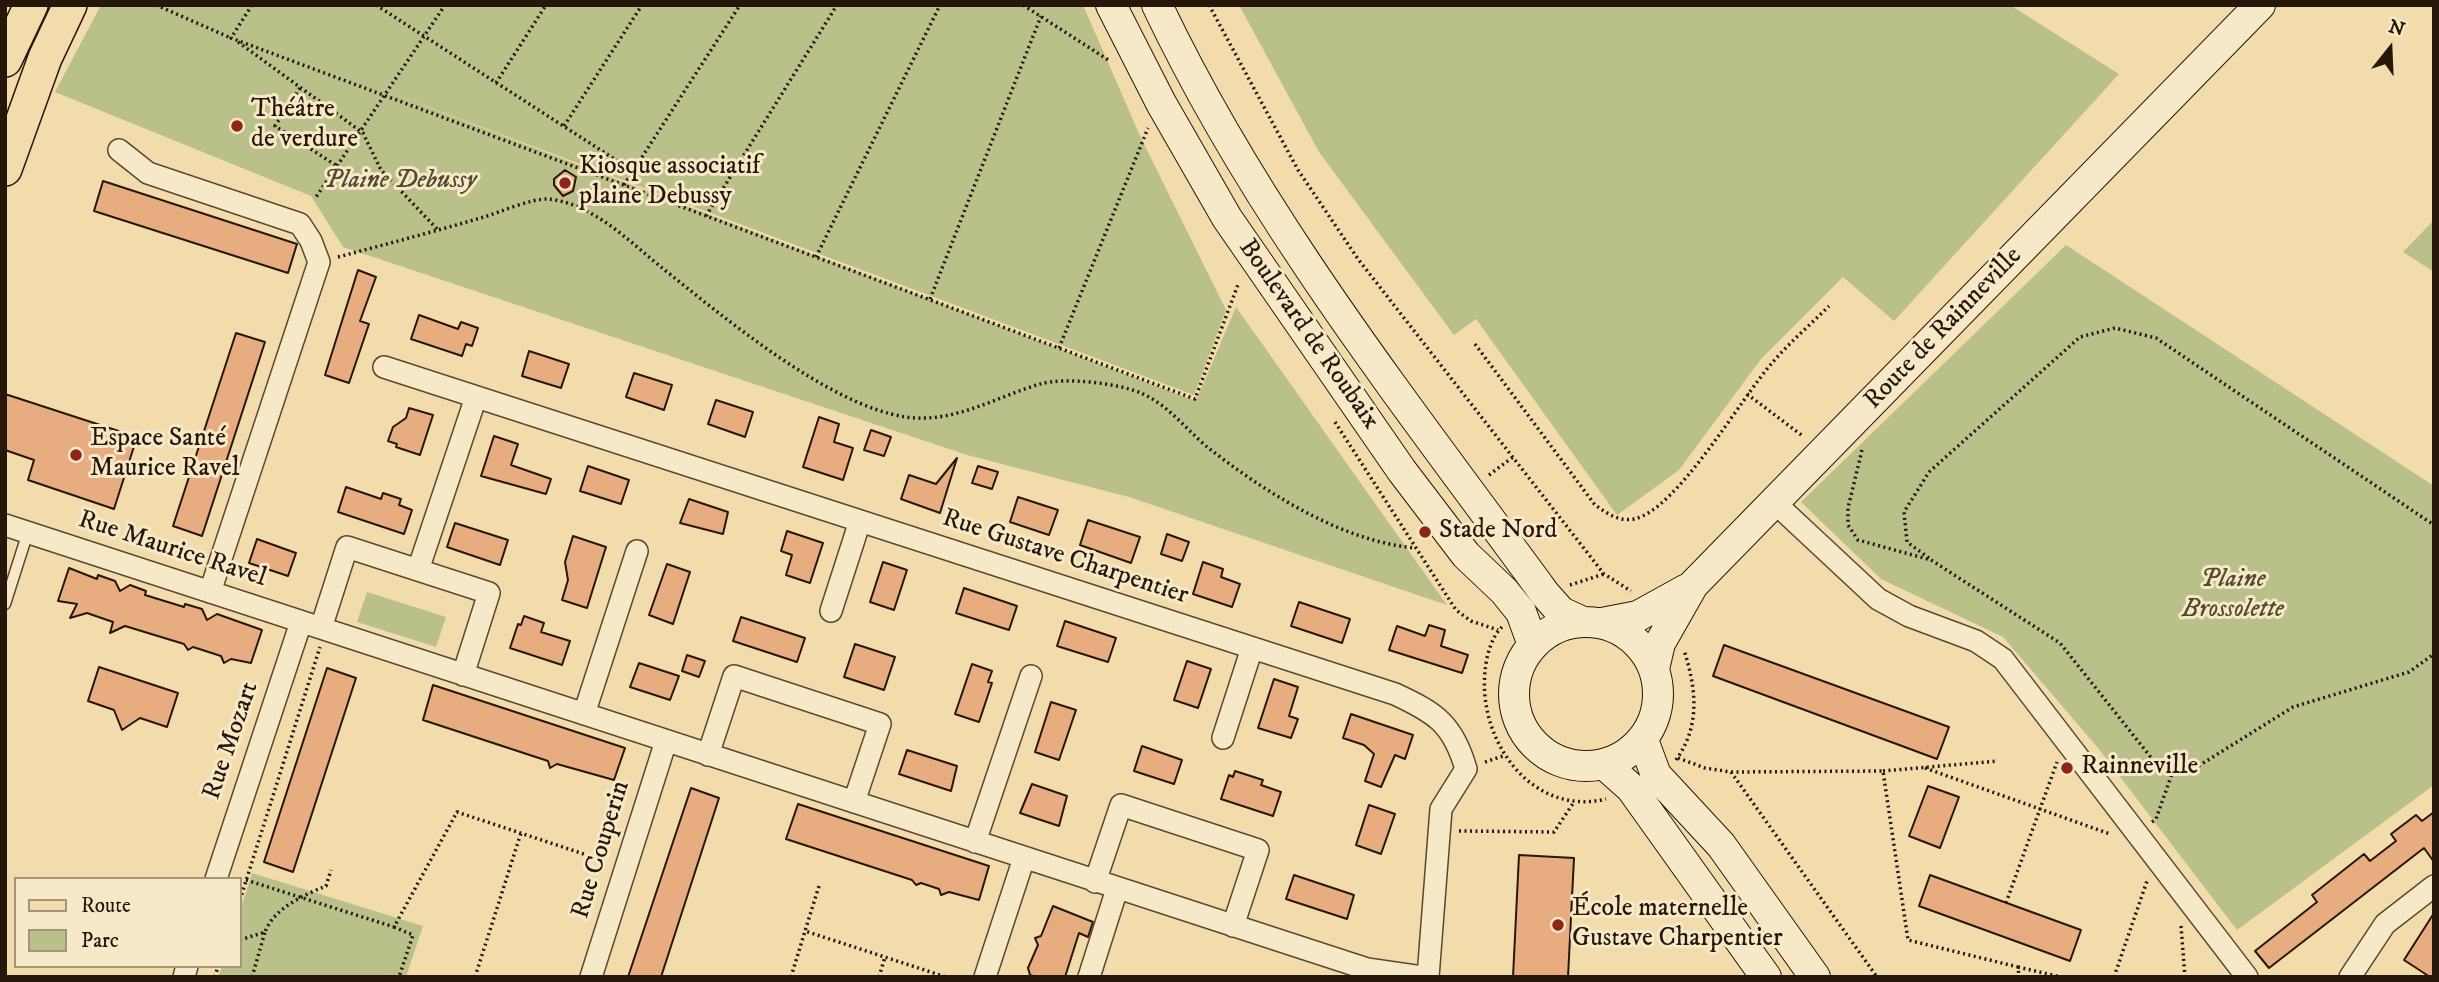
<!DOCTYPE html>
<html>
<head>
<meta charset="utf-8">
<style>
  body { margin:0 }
  #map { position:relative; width:2439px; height:982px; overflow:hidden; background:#f2dcab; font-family:"IM FELL DW Pica",serif }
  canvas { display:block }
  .frame { position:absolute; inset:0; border:7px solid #26170a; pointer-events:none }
  .legend { position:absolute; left:14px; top:877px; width:228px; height:91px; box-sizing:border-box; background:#f7e8c8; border:2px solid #a3947c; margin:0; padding:9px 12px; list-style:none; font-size:21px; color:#26170a }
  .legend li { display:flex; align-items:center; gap:14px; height:35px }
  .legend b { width:35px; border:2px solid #a3947c }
  .north { position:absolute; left:2355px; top:14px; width:70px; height:70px; -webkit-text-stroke:5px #f7e8c8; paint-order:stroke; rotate:18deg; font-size:19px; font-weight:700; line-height:28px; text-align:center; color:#26170a }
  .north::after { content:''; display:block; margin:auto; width:24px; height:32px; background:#26170a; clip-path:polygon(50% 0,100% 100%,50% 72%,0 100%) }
</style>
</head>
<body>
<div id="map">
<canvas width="2439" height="982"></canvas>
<div class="frame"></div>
<ul class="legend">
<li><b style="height:9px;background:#f2dcab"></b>Route</li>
<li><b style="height:19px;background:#bac089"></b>Parc</li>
</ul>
<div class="north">N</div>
</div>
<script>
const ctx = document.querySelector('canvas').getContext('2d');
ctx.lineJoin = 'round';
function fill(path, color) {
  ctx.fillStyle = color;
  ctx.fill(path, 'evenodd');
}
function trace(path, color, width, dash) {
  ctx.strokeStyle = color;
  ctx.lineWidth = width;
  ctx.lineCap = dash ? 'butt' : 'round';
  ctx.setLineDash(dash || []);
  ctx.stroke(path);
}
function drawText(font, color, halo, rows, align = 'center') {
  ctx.font = font + ' "IM FELL DW Pica",serif';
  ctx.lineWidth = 6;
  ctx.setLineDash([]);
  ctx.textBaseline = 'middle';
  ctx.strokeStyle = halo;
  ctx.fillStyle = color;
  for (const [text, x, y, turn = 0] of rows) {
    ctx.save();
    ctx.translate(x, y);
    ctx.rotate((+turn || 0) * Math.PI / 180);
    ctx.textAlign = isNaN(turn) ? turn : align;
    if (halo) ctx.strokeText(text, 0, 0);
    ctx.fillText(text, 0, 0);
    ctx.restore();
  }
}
fill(new Path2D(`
  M101 5H161L168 8 164 5H1083L1141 138 1226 310 1194 395 365 83 1196 401 1236 307 1447 605 1129 497 967 455 343 247 311 196 55 92Z
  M1239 5H2010L2119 74 1894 321 1843 277 1761 359 1679 470 1617 515 1476 319 1454 335 1319 152Z
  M2434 220V272L2403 252Z
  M2066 245 2434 486V785L2237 930 2098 748 2003 637 1881 579 1801 502Z
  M367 592 446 617 436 647 357 622Z
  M252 873 423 926 406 977H218L222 966H240V911Z`), '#bac089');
const building = new Path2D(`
  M565 170 576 177 573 191 563 196 554 185V179Z
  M103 181 297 244 288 273 94 211Z
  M358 270 376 277 360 321 369 324 349 383 325 375Z
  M419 315 458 329 461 322 478 328 472 346 466 344 462 356 411 339Z
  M236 333 265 342 202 536 173 526Z
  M529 351 569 364 561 388 522 376Z
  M634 373 672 385 664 410 626 397Z
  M5 394 137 437 114 509 28 480 34 460 5 450Z
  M716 400 753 412 745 437 708 424Z
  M409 408 433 415 420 455 396 447 397 444 388 441 393 427 406 418Z
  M819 417 839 424 834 442 853 448 843 480 803 467Z
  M871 430 891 437 884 456 864 450Z
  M494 436 518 444 511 465 551 479 546 494 481 476Z
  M957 458 940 513 901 499 909 475 936 484Z
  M588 466 629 480 621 504 580 491Z
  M978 466 998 472 992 489 972 483Z
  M346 487 381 499 383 493 401 499 399 505 412 510 404 534 338 512Z
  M1018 497 1058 510 1049 535 1010 522Z
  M689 499 728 512 723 534 680 523Z
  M1088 520 1140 537 1131 563 1080 545Z
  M455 523 508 540 500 565 447 547Z
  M787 531 823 543 810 583 786 575 792 555 781 551Z
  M1167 534 1189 542 1182 561 1161 554Z
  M573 536 606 547 587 608 562 600 568 580 565 562Z
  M257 539 296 553 288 576 249 563Z
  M883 562 907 570 894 610 870 602Z
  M1203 562 1223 569 1221 577 1240 584 1232 607 1193 594Z
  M667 564 690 572 673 624 649 615Z
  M69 568 97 579 98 575 115 581 120 591 130 585 146 591 145 595 184 607 185 604 202 609 207 620 217 614 262 630 251 663 231 659 224 663 221 656 193 647 188 650 184 644 125 626 110 633 113 622 87 613 70 618 77 604 58 601Z
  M964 588 1017 606 1009 630 956 613Z
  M1299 602 1350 619 1342 643 1291 626Z
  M524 616 544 623 541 632 570 641 562 665 510 648 518 624 521 625Z
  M741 617 805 638 797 662 733 641Z
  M1065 621 1116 638 1108 662 1057 646Z
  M1429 625 1445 630 1441 646 1468 655 1462 673 1389 650 1397 626 1425 636Z
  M855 644 895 657 884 690 844 677Z
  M1724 645 1949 727 1937 759 1713 676Z
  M687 655 705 661 699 677 682 671Z
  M1187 661 1211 669 1198 708 1174 700Z
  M639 663 679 676 670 700 630 687Z
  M972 664 992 671 988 682 992 683 979 722 955 714Z
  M99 667 178 693 167 727 140 718 122 730 114 710 88 701Z
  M327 668 356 678 293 872 264 862Z
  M1274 679 1298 687 1289 716 1298 719 1291 738 1258 728Z
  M433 685 625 748 614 780 557 764 550 768 548 761 423 720Z
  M1051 702 1076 710 1059 760 1035 752Z
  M1351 714 1413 735 1405 759 1395 755 1381 787 1365 781 1374 754 1364 745 1343 738Z
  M1142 746 1182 760 1174 784 1134 771Z
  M907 750 957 766 951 791 899 774Z
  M1235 771 1263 780 1261 785 1281 792 1273 816 1221 799 1229 775 1233 777Z
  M1032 784 1067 796 1059 826 1020 813Z
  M1928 786 1959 797 1940 848 1909 836Z
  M691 788 719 798 661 977H628Z
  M798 804 989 866 979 900 949 892 941 895 939 889 921 883 916 885 912 880 786 839Z
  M1369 805 1395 814 1381 854 1356 845Z
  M2434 812V862L2424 848 2269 968 2255 951 2317 902 2312 895 2364 854 2370 861 2396 841 2391 834 2416 815 2422 821Z
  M1519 855 1574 858 1568 977H1513Z
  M1294 875 1354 895 1347 919 1286 899Z
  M1930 875 2081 930 2070 961 1919 906Z
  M1053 906 1093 922 1088 937 1079 933 1065 977H1036L1030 975 1028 968 1038 945 1035 938 1041 936Z
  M2434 913V977H2430L2404 960Z`);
fill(building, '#e7ac80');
trace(building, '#26170a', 2);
const lane = new Path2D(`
  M5 604 28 532`);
const street = new Path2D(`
  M119 150 148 173 300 224 311 241 319 262 210 592
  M384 367 1395 694C1436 713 1453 724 1466 769L1441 809 1428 977
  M1774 502 1878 599 1909 616 1976 641 2003 659 2247 977
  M5 525 1367 969 1422 977
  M418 570 476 397
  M831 611 860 521
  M321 628 347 547 489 593 463 675
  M584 714 637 551
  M1223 738 1252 648
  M708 755 734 676 880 724 854 802
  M975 842 1031 676
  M216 879 301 622
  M1095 882 1121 805 1258 850 1233 926
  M184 977 187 966
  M591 977 666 741
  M985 977 1024 858
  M1089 977 1117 889
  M2350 977 2385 924 2434 886`);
const secondary = new Path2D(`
  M1111 5 1161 103 1227 218 1402 471 1466 555 1504 591 1521 612 1533 645
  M1157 5C1258 218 1407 405 1545 594L1561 612 1583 622
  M1514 694a72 72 0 1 1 144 0a72 72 0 1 1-144 0Z
  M1602 623 1638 616 1687 589
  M1654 669 1660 643 1693 585 2260 5
  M1643 740 1656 775 1721 845 1815 977
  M1604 764 1631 788 1766 977`);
const primary = new Path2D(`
  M5 60 31 5
  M5 169 45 58 70 5`);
trace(lane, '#594832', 13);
trace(street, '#594832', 24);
trace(secondary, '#26170a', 32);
trace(primary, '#26170a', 36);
trace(new Path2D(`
  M156 5 231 38
  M252 5 231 38 1195 399 1239 282
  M376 5 633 171
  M1023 5 1110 61
  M1209 5 1298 170 1358 259 1604 574 1631 591
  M238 42 363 133 381 170 438 230
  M496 83 546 5
  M300 88 275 126 337 166 316 197
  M564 126 642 5
  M337 166 445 5
  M624 185 740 5
  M706 216 837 5
  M338 257C387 244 436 231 484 217 500 212 533 198 548 199 592 203 629 241 661 267 721 315 829 406 906 417 953 424 996 397 1040 384 1065 377 1117 383 1141 393 1168 405 1184 427 1206 446 1263 491 1342 542 1416 548
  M816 257 940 5
  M930 299 1041 16
  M1475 344 1595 505C1607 513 1618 522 1634 519 1676 511 1742 397 1772 363 1789 343 1810 325 1829 306
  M1059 348 1148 128
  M1747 394 1804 437
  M1335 422 1456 610 1471 621 1498 630
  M1862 450 1848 508V525L1858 540 1931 560 2060 643 2157 765 2192 770 2293 707 2409 672 2434 654
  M1489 475 1513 457
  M1929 558 1907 542 1904 512 1929 472 2080 337 2115 328 2156 338 2434 525
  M1570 585 1604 574
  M1502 627C1491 637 1486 658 1485 672 1478 740 1531 817 1606 799
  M1678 758 1705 768 1731 772 1877 977
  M1676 760C1701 725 1696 688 1684 650
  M1485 762 1503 756
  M1925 768 2110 834
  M1883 771 1998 761
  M1731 772 1883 771 1908 940 2018 967 2019 977
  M2152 822 2156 819 2174 768
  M1459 831 1554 832 1574 802
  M246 880 394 927 457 812 608 862
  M819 886 805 931 946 977
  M240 900 320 647
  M2006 903 2057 762
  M2181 926 2185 977
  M394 927 413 935 399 977
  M240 940 265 932C274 908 304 895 326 886L331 870
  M2018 967 2061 977
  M215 977 218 966
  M252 977 265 932
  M475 977 521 833
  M791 977 805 931
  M879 977 885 957
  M2114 977 2147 881`), '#26170a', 3.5, [2, 3.5]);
trace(lane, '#f7e8c8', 10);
trace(street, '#f7e8c8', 21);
trace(secondary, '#f7e8c8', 30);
trace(primary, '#f2dcab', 33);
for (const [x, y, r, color] of [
  [237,126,7,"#8f2418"],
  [565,183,7,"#8f2418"],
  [76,455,7,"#8f2418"],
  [1425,532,7,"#8f2418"],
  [2067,768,7,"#8f2418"],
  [1558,925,7,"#8f2418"]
]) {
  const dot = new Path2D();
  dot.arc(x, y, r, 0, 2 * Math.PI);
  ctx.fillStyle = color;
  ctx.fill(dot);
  trace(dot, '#f7e8c8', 2.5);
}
drawText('26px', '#26170a', '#f7e8c8', [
  ["Théâtre",251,111],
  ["de verdure",251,141],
  ["Kiosque associatif",579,168],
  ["plaine Debussy",579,198],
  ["Espace Santé",90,440],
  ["Maurice Ravel",90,470],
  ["Stade Nord",1439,532],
  ["Rainneville",2081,768],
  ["École maternelle",1572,910],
  ["Gustave Charpentier",1572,940]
], 'left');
drawText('italic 26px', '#524a30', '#f7e8c8', [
  ["Plaine Debussy",400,182],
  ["Plaine",2233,581],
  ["Brossolette",2233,611]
]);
drawText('26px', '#26170a', '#f7e8c8', [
  ["Route de Rainneville",1944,329,-46],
  ["Boulevard de Roubaix",1308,335,55],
  ["Rue Maurice Ravel",172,550,18],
  ["Rue Gustave Charpentier",1065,558,18],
  ["Rue Mozart",232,741,-71],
  ["Rue Couperin",602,850,-73]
]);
</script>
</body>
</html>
